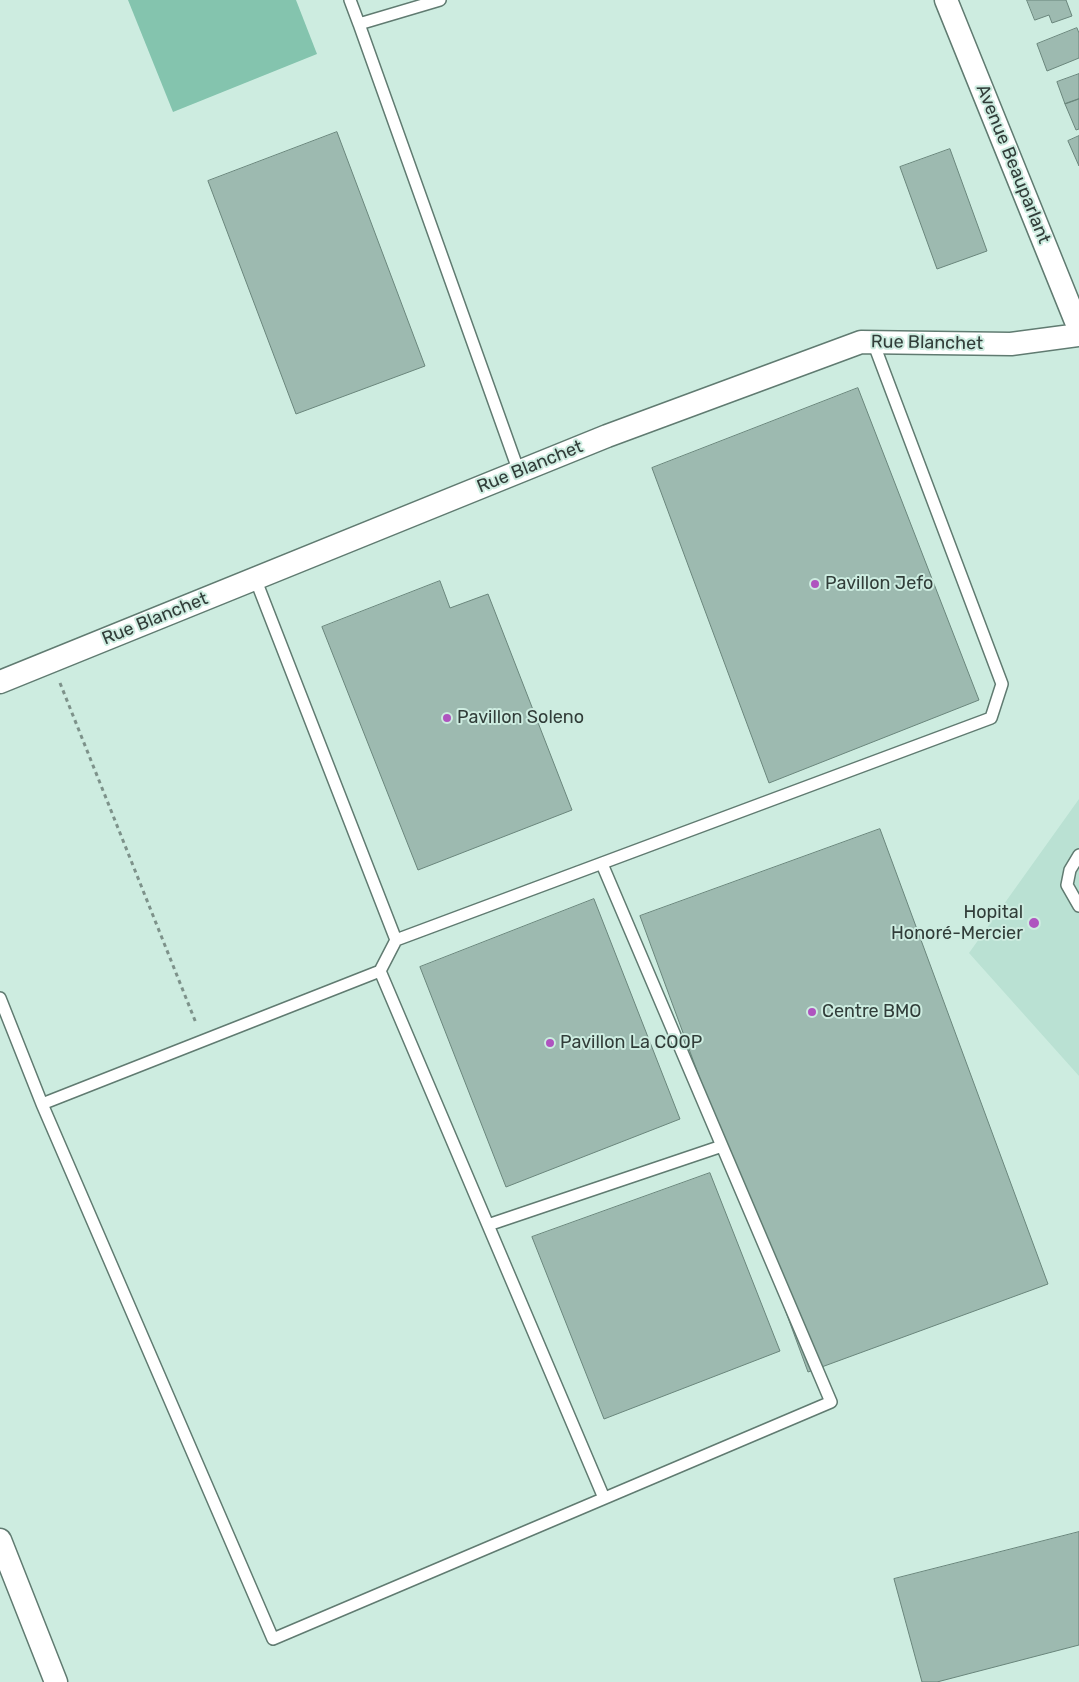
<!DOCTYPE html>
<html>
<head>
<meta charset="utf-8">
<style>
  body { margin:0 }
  canvas { display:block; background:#cdece0 }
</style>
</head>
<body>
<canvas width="1079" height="1682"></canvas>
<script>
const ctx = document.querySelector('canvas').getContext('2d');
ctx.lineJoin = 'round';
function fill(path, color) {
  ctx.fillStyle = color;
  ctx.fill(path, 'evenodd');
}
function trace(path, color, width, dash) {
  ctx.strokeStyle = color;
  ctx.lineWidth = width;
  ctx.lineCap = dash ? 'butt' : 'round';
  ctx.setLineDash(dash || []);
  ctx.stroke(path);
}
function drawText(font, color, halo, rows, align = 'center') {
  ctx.font = font + ' Rubik,sans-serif';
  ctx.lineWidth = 4;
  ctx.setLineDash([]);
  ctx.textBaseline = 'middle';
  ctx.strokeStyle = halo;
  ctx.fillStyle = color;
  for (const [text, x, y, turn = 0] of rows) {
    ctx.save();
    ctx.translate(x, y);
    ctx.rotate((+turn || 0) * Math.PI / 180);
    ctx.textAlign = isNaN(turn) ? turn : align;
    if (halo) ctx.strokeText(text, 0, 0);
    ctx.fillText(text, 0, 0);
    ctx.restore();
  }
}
fill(new Path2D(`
  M1079 799V1076L969 953Z`), '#bae1d3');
fill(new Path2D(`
  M128 0H296L317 54 173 112Z`), '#84c4ae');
const building = new Path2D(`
  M1027 0H1066L1072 16 1052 23 1049 15 1035 20Z
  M1077 28 1079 33V58L1047 71 1037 44Z
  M1079 74V99L1065 104 1057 82Z
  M1079 99V129L1076 130 1065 104Z
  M337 132 425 366 296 414 208 181Z
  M1079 136V166L1068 141Z
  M950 149 987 251 937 269 900 167Z
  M858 388 979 700 769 783 652 468Z
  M440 581 450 608 488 594 572 810 418 870 322 627Z
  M880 829 1048 1284 808 1372 640 916Z
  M594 899 680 1119 506 1187 420 967Z
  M710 1173 780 1351 604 1419 532 1237Z
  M1079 1532V1645L937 1682H922L894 1579Z`);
fill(building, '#9dbab0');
trace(building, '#6a867c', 1);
const service = new Path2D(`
  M350 0 359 24 440 0
  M359 24 519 472
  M255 578 396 940
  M1079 855 1070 870 1067 885 1079 906
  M380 971 604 1498
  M0 998 42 1104 380 971 396 940 991 718 1002 684 873 342
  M42 1104 273 1639 831 1402 602 864
  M488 1225 722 1146`);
const minor = new Path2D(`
  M946 0 1079 329
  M0 682 607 436 861 342 1011 344 1079 335
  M0 1540 56 1682`);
trace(service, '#607b71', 14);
trace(minor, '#607b71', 25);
trace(new Path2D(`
  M60 683 196 1023`), '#7d928a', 3, [4, 4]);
trace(service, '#fff', 11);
trace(minor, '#fff', 22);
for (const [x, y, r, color] of [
  [815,584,5,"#af54bf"],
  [447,718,5,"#af54bf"],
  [1034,923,6,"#af54bf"],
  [812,1012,5,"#af54bf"],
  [550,1043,5,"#af54bf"]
]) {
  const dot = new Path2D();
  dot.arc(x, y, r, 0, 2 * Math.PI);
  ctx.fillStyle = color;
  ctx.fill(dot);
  trace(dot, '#cdece0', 2);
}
drawText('18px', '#313d39', '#cdece0', [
  ["Avenue Beauparlant",1013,164,68],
  ["Rue Blanchet",927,343,1],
  ["Rue Blanchet",530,467,-22],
  ["Rue Blanchet",155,619,-22]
]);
drawText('18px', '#313d39', '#cdece0', [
  ["Pavillon Jefo",825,584],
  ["Pavillon Soleno",457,718],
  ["Hopital",1023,913,"right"],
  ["Honoré-Mercier",1023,934,"right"],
  ["Centre BMO",822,1012],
  ["Pavillon La COOP",560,1043]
], 'left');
</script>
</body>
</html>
